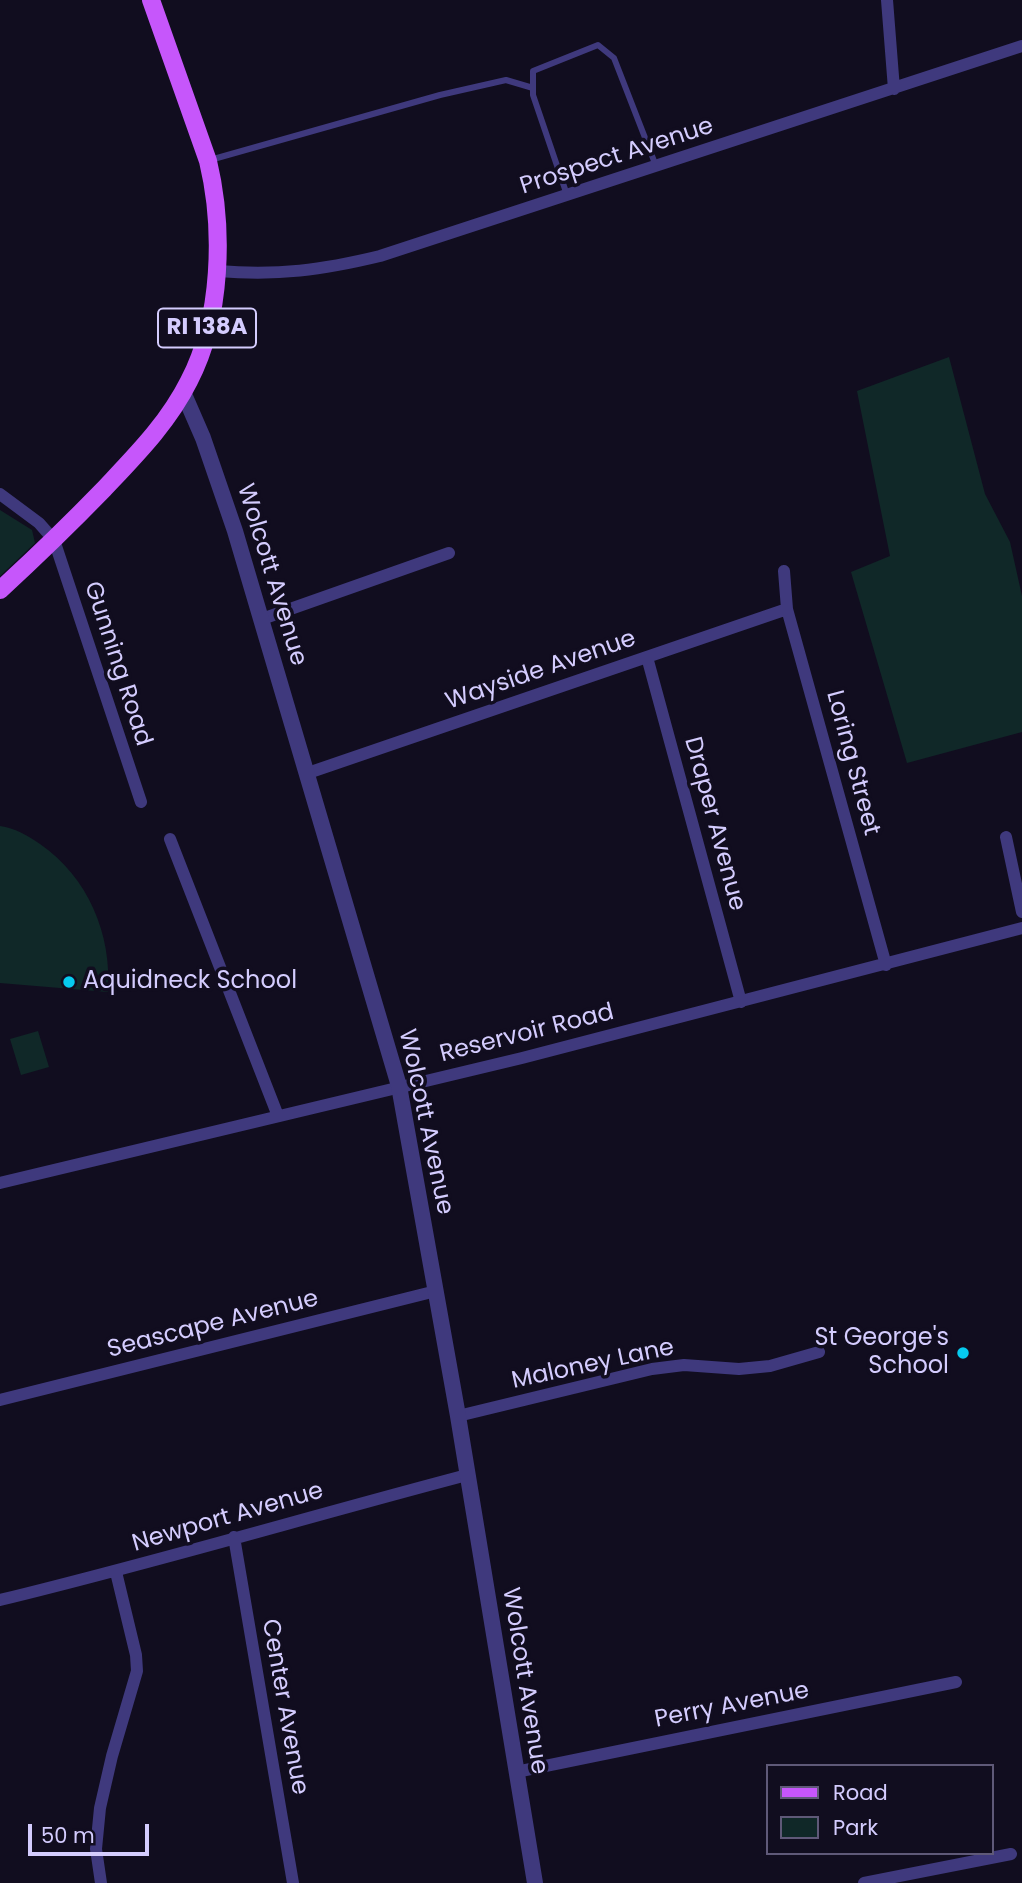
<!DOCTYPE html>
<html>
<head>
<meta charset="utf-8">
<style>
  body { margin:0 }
  #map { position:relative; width:1022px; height:1883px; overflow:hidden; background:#110d1f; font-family:Poppins,sans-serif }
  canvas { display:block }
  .legend { position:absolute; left:766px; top:1764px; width:228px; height:91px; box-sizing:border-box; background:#110d1f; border:2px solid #5f5978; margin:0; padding:9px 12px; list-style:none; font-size:21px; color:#d4ccfe }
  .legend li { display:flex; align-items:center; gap:14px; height:35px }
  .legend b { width:35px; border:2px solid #5f5978 }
  .scale { position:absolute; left:28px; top:1824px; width:121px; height:32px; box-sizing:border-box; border:4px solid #d4ccfe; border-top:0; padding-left:9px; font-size:21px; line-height:24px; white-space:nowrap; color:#d4ccfe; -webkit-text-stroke:5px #110d1f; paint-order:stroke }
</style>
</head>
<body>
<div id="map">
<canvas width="1022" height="1883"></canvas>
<ul class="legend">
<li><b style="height:9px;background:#c656fb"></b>Road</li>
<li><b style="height:19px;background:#102828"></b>Park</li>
</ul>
<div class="scale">50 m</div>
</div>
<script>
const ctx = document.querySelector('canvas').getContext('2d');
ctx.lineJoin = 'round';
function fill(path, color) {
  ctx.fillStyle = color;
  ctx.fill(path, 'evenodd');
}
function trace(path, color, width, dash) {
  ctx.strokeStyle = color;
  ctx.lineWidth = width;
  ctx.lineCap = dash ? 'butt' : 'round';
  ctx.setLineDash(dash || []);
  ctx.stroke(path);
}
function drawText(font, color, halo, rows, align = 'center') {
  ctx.font = font + ' Poppins,sans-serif';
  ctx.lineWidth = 7;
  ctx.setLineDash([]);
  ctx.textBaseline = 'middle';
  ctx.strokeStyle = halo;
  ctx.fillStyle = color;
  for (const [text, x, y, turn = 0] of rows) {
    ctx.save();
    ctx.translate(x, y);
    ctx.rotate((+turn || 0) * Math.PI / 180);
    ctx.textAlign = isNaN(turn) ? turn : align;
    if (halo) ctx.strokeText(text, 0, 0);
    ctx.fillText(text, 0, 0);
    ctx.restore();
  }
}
fill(new Path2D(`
  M949 357 985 494 1010 542 1022 596V732L907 763 851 572 890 556 857 391Z
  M0 510 32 530 35 543 0 576Z
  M0 826C15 828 27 835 40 844 88 877 112 934 108 992L0 983Z
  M38 1031 49 1067 21 1075 10 1039Z`), '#102828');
trace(new Path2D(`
  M210 160 440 95 506 80 533 88
  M567 195 533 95V71L598 45 614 58 656 166`), '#3f397d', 6);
trace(new Path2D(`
  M887 0 894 89
  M218 271C278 276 322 270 380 256L1022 46
  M0 494 39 523 54 540 141 802
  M784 571 787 609 886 965
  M262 619 449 553
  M647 657 741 1002
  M308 773 787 609
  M1006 837 1022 912
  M170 839 278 1116
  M0 1183 522 1058 1022 928
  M0 1400 436 1291
  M458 1416 652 1369 684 1365 739 1369 770 1366 819 1352
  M234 1537 293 1883
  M0 1600C157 1562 311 1516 467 1475
  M516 1772 956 1682
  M101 1883 96 1849 100 1808 112 1756 137 1671 136 1655 116 1572
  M864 1883 1011 1854`), '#3f397d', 12);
trace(new Path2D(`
  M183 392 203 438 235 531 399 1086 458 1416 535 1883`), '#3f397d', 16);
trace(new Path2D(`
  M0 590C36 557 70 524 104 489 136 455 168 423 189 381 222 318 224 228 208 161L151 0`), '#c656fb', 18);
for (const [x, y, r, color] of [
  [69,982,7,"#06cbef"],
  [963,1353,7,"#06cbef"]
]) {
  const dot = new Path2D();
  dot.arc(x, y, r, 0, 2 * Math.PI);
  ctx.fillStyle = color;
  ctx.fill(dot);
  trace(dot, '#110d1f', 2.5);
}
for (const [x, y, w] of [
  [207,328,98]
]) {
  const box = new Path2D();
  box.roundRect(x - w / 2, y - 19.5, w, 39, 5);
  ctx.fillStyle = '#110d1f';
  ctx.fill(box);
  trace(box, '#d4ccfe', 2);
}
drawText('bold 23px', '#d4ccfe', null, [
  ["RI 138A",207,328]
]);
drawText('24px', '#d4ccfe', '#110d1f', [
  ["Prospect Avenue",617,157,-18],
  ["Wolcott Avenue",271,575,73],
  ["Gunning Road",117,664,72],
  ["Wayside Avenue",541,671,-19],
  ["Loring Street",852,763,75],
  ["Draper Avenue",714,824,75],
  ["Reservoir Road",527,1034,-14],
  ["Wolcott Avenue",425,1122,78],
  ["Seascape Avenue",213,1325,-14],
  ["Maloney Lane",593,1365,-12],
  ["Newport Avenue",228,1518,-16],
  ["Wolcott Avenue",524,1681,81],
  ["Perry Avenue",732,1706,-11],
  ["Center Avenue",284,1707,80]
]);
drawText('24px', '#d4ccfe', '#110d1f', [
  ["Aquidneck School",83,982],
  ["St George's",949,1339,"right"],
  ["School",949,1367,"right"]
], 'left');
</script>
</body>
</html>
